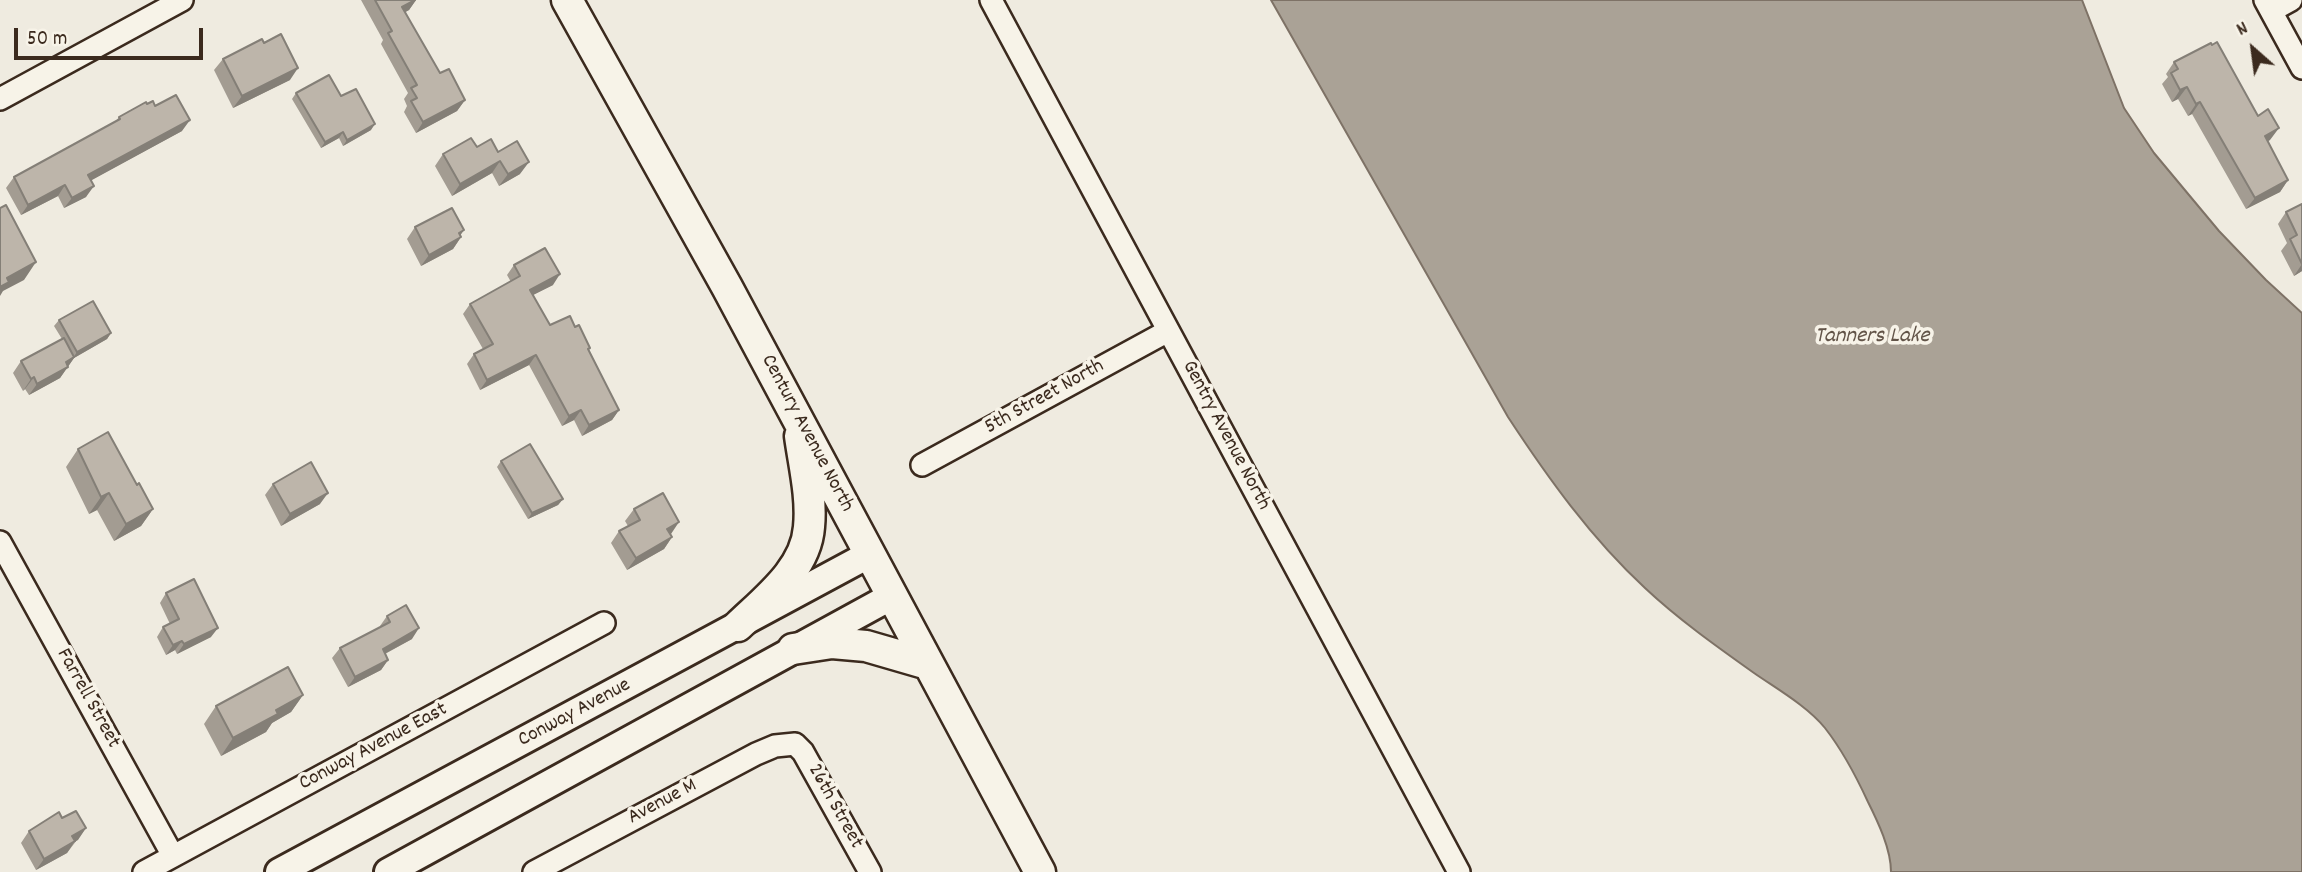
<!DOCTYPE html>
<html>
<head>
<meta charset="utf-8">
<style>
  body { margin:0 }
  #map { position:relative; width:2302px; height:872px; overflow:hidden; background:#efebe0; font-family:Dekko,sans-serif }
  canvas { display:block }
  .north { position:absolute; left:2218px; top:14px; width:70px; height:70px; -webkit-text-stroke:5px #f7f3e8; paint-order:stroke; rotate:332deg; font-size:19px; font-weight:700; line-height:28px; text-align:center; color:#3b2a1e }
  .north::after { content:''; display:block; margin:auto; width:24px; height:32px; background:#3b2a1e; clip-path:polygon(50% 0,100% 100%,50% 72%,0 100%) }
  .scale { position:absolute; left:14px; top:28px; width:189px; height:32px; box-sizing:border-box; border:4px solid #3b2a1e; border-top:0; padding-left:9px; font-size:21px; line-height:24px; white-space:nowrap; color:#3b2a1e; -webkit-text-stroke:5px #f7f3e8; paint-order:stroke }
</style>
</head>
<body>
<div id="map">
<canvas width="2302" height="872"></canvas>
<div class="north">N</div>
<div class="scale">50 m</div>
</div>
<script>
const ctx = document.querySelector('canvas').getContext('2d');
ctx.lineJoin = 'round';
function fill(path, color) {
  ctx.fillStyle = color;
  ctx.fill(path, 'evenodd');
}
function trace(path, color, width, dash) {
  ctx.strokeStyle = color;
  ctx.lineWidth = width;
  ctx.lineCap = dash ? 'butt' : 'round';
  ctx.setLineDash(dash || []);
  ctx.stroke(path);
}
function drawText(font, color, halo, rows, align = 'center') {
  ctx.font = font + ' Dekko,sans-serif';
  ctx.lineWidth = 7;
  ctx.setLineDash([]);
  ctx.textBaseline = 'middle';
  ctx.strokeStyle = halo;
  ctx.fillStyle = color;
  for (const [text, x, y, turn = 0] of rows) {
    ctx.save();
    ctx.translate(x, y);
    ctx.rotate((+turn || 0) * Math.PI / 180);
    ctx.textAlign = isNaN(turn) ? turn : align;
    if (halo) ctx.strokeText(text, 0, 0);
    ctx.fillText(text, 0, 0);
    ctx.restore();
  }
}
const water = new Path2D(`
  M1271 0H2082L2124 108 2154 153 2219 231 2266 280 2302 313V872H1891C1891 849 1878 822 1868 802 1856 776 1843 751 1825 728 1807 706 1777 689 1754 673 1716 646 1678 619 1645 588 1591 538 1548 478 1508 417Z`);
fill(water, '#aaa296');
trace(water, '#7e7266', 2);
const minor = new Path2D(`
  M991 0 1459 872
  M2265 0 2302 68
  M2271 11 2291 0
  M0 99 182 0
  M922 465 1168 331
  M0 542 173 856
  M144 872 604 623
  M534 872 756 754 775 746 795 744 803 752 870 872`);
const tertiary = new Path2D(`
  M279 872 870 554
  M388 872 892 596`);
const secondary = new Path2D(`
  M567 0 727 287 1040 872
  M738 626C766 599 806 569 809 527 812 497 804 465 800 436
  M793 649 832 643 866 646 928 664`);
trace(minor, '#3b2a1e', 26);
trace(tertiary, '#3b2a1e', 32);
trace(secondary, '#3b2a1e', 35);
trace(minor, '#f7f3e8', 21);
trace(tertiary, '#f7f3e8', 26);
trace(secondary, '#f7f3e8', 30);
fill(new Path2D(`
  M361 0H416L409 10 405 12 440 73 465 100 457 111 416 133 404 112 407 106 404 99 408 93 381 44 383 40Z
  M223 59 290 80 233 108 214 70Z
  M2174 62 2270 140 2268 141 2288 180 2280 192 2246 209 2192 114 2188 116 2178 99 2172 102 2162 84 2168 77 2166 74Z
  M296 93 341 96 371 130 343 146 339 138 321 148 292 99Z
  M147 104 155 106 182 131 91 180 86 197 64 208 58 196 21 215 6 188 14 177 116 121 119 117Z
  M477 147 498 152 520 174 499 186 492 173 452 196 435 166 443 154Z
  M2302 204V271L2294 276 2281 251 2287 243 2278 224 2286 212Z
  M415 227 464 230 460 235 461 237 453 249 421 266 407 239Z
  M514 265 553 285 533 295 550 325 575 327 590 348 589 350 619 410 612 420 582 436 574 420 562 426 529 365 480 390 467 364 474 354 483 349 463 314 470 304 511 282 507 275Z
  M59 320 111 333 107 339 74 358 60 378 29 395 25 389 23 391 13 373 21 361 62 339 54 326Z
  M78 449 137 485 153 509 141 526 114 541 97 510 89 514 66 467Z
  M501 461 563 499 558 505 528 519 497 467Z
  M273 484 320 504 281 526 265 495Z
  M634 509 671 534 672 537 664 549 627 570 611 543 619 531 628 526 625 521Z
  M166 593 211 637 177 654 175 650 166 655 157 637 163 627 170 624 160 603Z
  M387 616 412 639 385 654 388 660 381 670 348 687 332 658 340 648 380 627V626Z
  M303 695 291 712 272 723 266 732 221 756 204 724 216 706Z
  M62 818 86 828 67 853 36 870 21 843 29 831Z`), '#a39c92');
fill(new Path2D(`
  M416 0 409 10 395 18 402 7Z
  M298 68 290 80 233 108 242 96Z
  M2187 87 2178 99 2172 102 2180 90Z
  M465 100 457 111 416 133 423 122Z
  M2200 102 2192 114 2188 116 2196 104Z
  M190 120 182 131 81 186 88 175Z
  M375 124 371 130 343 146 347 140Z
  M2279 128 2270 140 2257 147 2265 136Z
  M343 132 339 138 321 148 325 142Z
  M500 161 492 173 452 196 460 184Z
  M529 162 520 174 499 186 508 174Z
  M2288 180 2280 192 2246 209 2255 198Z
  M65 185 58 196 21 215 28 205Z
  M94 186 86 197 64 208 72 198Z
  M464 230 457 240 461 237 453 249 421 266 429 255Z
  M36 262 24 280 3 291 0 296V287L7 278Z
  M2302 264V271L2294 276Z
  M560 274 553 285 523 300 530 290Z
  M111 333 107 339 74 358 60 378 29 395 37 384 66 362 73 358 77 352Z
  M536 355 529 365 480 390 487 380Z
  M34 377 25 389 23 391 31 379Z
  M581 410 574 420 562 426 569 416Z
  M619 410 612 420 582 436 589 425Z
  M109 493 97 510 89 514 101 497Z
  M328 493 320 504 281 526 290 514Z
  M563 499 558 505 528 519 532 513Z
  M153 509 141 526 114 541 126 524Z
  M679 522 671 534 659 541 667 529Z
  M672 537 664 549 627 570 636 558Z
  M218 628 211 637 177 654 184 644Z
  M419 628 412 639 375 659 383 649Z
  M182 641 175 650 166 655 173 645Z
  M388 660 381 670 348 687 355 677Z
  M303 695 291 712 272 723 266 732 221 756 233 738 276 710Z
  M86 828 78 840 64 848 72 836Z
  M75 841 67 853 36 870 44 859Z`), '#847f77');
const building = new Path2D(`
  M375 0H415L402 7 440 73 449 69 465 100 423 122 411 101 417 98 411 88 417 85 388 33 392 31Z
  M281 34 298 68 242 96 223 59 262 39 264 43Z
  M2217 42 2258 116 2268 109 2279 128 2265 136 2288 180 2255 198 2200 102 2196 104 2187 87 2180 90 2171 73 2178 69 2174 62 2211 43 2212 45Z
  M329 75 341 96 356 89 375 124 347 140 343 132 325 142 296 93Z
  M176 95 190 120 88 175 94 186 72 198 65 185 28 205 14 177 120 119 119 117 146 102 147 104 153 101 155 106Z
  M471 138 477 147 491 139 498 152 517 141 529 162 508 174 500 161 460 184 443 154Z
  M2302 204V264L2290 239 2297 235 2286 212Z
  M6 205 36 262 7 278 9 282 0 287V208Z
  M452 208 464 230 459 233 461 237 429 255 415 227Z
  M545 248 560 274 530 290 550 325 570 316 575 327 579 325 590 348 588 349 619 410 589 425 581 410 569 416 536 355 487 380 474 354 493 344 470 304 520 276 514 265Z
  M93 301 111 333 77 352 59 320Z
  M64 338 74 357 66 362 68 367 37 384 34 377 31 379 21 361Z
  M108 432 137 485 139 483 153 509 126 524 109 493 101 497 78 449Z
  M530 444 563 499 532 513 501 461Z
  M311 462 328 493 290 514 273 484Z
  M663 493 679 522 667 529 672 537 636 558 619 531 640 520 634 509Z
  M194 579 218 628 184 644 182 641 173 645 163 627 179 619 166 593Z
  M406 605 419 628 383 649 388 660 355 677 340 648 390 622 387 616Z
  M288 667 303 695 276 710 278 714 233 738 216 706Z
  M76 811 86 828 72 836 75 841 44 859 29 831 59 812 62 818Z`);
fill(building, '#bdb5aa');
trace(building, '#847f77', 2);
drawText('21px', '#3b2a1e', '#f7f3e8', [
  ["5th Street North",1045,398,-29],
  ["Century Avenue North",806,434,62],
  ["Gentry Avenue North",1225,436,62],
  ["Farrell Street",87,699,61],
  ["Conway Avenue",575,714,-28],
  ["Conway Avenue East",374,748,-28],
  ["Avenue M",663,803,-28],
  ["26th Street",834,807,61]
]);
drawText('italic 23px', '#625448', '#f7f3e8', [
  ["Tanners Lake",1872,338]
]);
</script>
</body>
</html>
